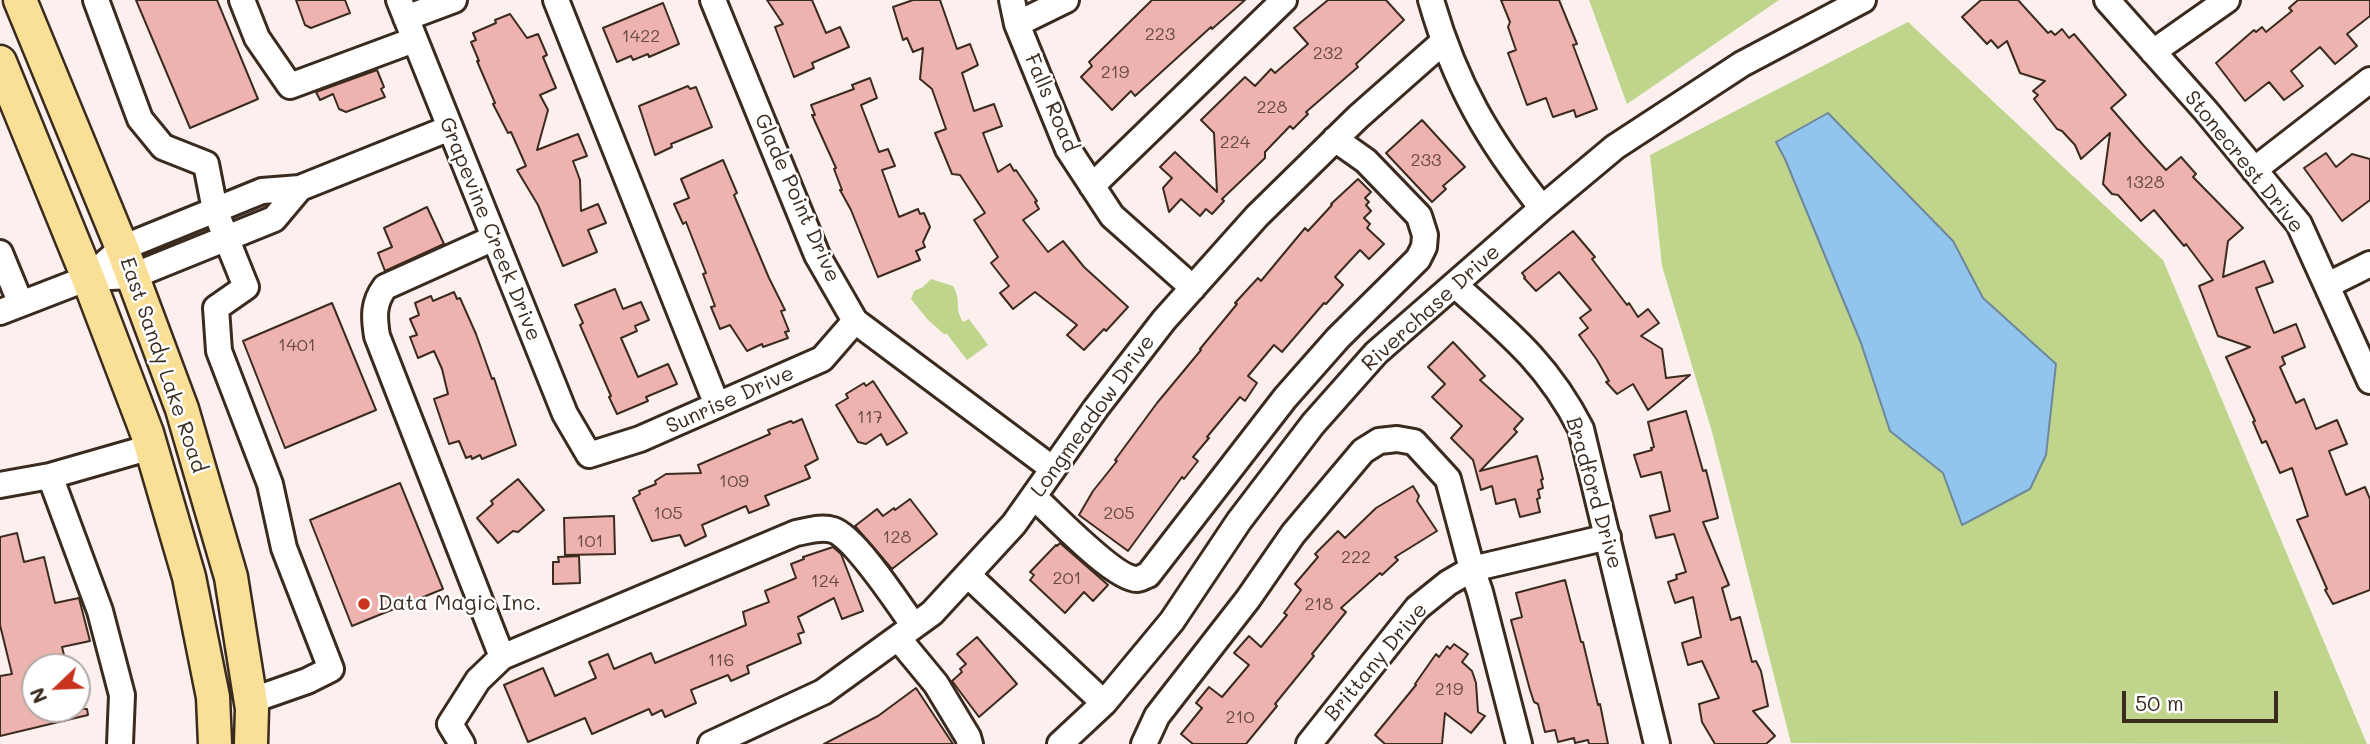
<!DOCTYPE html>
<html>
<head>
<meta charset="utf-8">
<style>
  body { margin:0 }
  #map { position:relative; width:2370px; height:744px; overflow:hidden; background:#fcf0ef; font-family:Mali,sans-serif }
  canvas { display:block }
  .north { position:absolute; left:21px; top:653px; width:70px; height:70px; box-sizing:border-box; background:#fff; border:2px solid #b1aaa5; border-radius:50%; rotate:247deg; font-size:19px; font-weight:700; line-height:28px; text-align:center; color:#3b2a1e }
  .north::after { content:''; display:block; margin:auto; width:24px; height:32px; background:#c8321e; clip-path:polygon(50% 0,100% 100%,50% 72%,0 100%) }
  .scale { position:absolute; left:2122px; top:691px; width:156px; height:32px; box-sizing:border-box; border:4px solid #3b2a1e; border-top:0; padding-left:9px; font-size:21px; line-height:24px; white-space:nowrap; color:#3b2a1e; -webkit-text-stroke:5px #fff; paint-order:stroke }
</style>
</head>
<body>
<div id="map">
<canvas width="2370" height="744"></canvas>
<div class="north">N</div>
<div class="scale">50 m</div>
</div>
<script>
const ctx = document.querySelector('canvas').getContext('2d');
ctx.lineJoin = 'round';
function fill(path, color) {
  ctx.fillStyle = color;
  ctx.fill(path, 'evenodd');
}
function trace(path, color, width, dash) {
  ctx.strokeStyle = color;
  ctx.lineWidth = width;
  ctx.lineCap = dash ? 'butt' : 'round';
  ctx.setLineDash(dash || []);
  ctx.stroke(path);
}
function drawText(font, color, halo, rows, align = 'center') {
  ctx.font = font + ' Mali,sans-serif';
  ctx.lineWidth = 5;
  ctx.setLineDash([]);
  ctx.textBaseline = 'middle';
  ctx.strokeStyle = halo;
  ctx.fillStyle = color;
  for (const [text, x, y, turn = 0] of rows) {
    ctx.save();
    ctx.translate(x, y);
    ctx.rotate((+turn || 0) * Math.PI / 180);
    ctx.textAlign = isNaN(turn) ? turn : align;
    if (halo) ctx.strokeText(text, 0, 0);
    ctx.fillText(text, 0, 0);
    ctx.restore();
  }
}
fill(new Path2D(`
  M1589 0H1779L1627 104Z
  M1908 22 2163 260 2367 744 1791 743 1712 432 1662 266 1650 155Z
  M931 279 953 286C962 302 954 308 963 322L969 319 988 345 967 360 947 334H944L928 320 911 299 914 291 923 287Z`), '#bed58b');
const water = new Path2D(`
  M1828 113 1953 241 1983 298 2056 364 2046 455 2030 489 1962 525 1943 473 1890 431 1861 343 1785 159 1776 142Z`);
fill(water, '#91c5ee');
trace(water, '#6f879b', 2);
const building = new Path2D(`
  M136 0H217L258 99 190 128Z
  M296 0H345L350 13 311 28 305 25Z
  M767 0H812L826 33 840 27 849 47 812 63 814 68 794 77 775 27 783 24Z
  M913 0H940L957 49 970 44 978 65 962 73 974 111 994 104 1002 126 983 133 998 172 1010 164 1014 171 1016 170 1037 201 1035 202 1039 209 1023 220 1048 252 1063 241 1084 267 1128 307 1106 331 1104 329 1084 350 1067 335 1077 325 1035 292 1013 309 1000 293 1009 286 991 263 998 257 974 220 985 213 960 175 952 174 935 133 946 129 932 89 920 79 923 48 913 52 907 38 903 40 893 7Z
  M1152 0H1245L1212 29 1211 27 1135 96 1131 91 1112 110 1081 77 1092 66 1089 62Z
  M1328 0H1386L1404 20 1356 64 1358 67 1306 112 1308 114 1293 129 1290 126 1265 152V158L1222 199 1224 201 1212 214 1206 209 1200 216 1181 199 1169 212 1163 188 1172 178 1160 167 1175 152 1217 192 1214 133 1201 120 1245 77 1255 86 1271 69 1275 73 1308 44 1294 28Z
  M1501 0H1559L1577 44 1573 45 1597 109 1576 117 1574 110 1553 117 1546 98 1527 105 1508 53 1516 50 1508 27 1510 22Z
  M1981 0H2018L2048 33 2051 31 2055 35 2062 29 2069 38 2074 34 2126 95 2111 108 2144 146 2166 170 2181 157 2196 174 2193 177 2243 228 2228 241 2223 277 2264 261 2273 282 2256 288 2274 333 2296 324 2305 347 2282 357 2285 364 2280 367 2296 403 2304 399 2316 429 2337 420 2347 444 2329 451 2346 495 2365 487 2370 499V590L2333 604 2325 590 2327 589 2297 520 2308 516 2292 468 2280 473 2266 441 2262 443 2253 422 2255 421 2226 357 2250 347 2218 336 2199 286 2213 280 2186 244 2184 246 2154 210 2141 221 2118 195 2112 194 2103 184 2110 133 2081 159 2075 145 2062 131 2057 129 2034 99 2038 95 2033 91 2045 81 2020 73 2007 41 1998 48 1991 40 1987 44 1962 17Z
  M2298 0H2370V16L2347 34 2357 46 2335 64 2320 47 2291 71 2303 86 2284 100 2269 82 2245 101 2216 63 2254 30 2256 32 2262 27 2266 32 2292 11 2289 8Z
  M663 3 679 44 649 57 648 54 633 60 631 56 617 62 603 28Z
  M510 14 527 38 538 34 547 55 543 57 556 88 540 95 548 110 537 150 578 134 587 156 573 161 580 180 581 211 598 204 606 223 588 230 597 252 563 266 538 205 517 170 526 166 511 132 508 133 493 104 495 103 477 61H479L471 42 476 40 473 33 496 23 495 20Z
  M377 70 384 87 381 89 385 97 346 112 339 109 333 94 320 100 316 92Z
  M870 78 877 98 861 105 879 152 888 149 895 166 882 170 899 217 918 209 920 214 924 213 930 227 923 242 925 247 916 251 920 260 878 277 851 210 840 190H842L834 169 836 168 812 115H815L811 105 854 89 852 85Z
  M688 86 690 89 696 87 712 127 671 144 672 147 655 155 639 106Z
  M1422 120 1465 167 1443 186 1446 189 1432 202 1386 153Z
  M2326 153 2336 167 2352 154 2370 159V200L2342 221 2304 168Z
  M723 160 737 193 734 195 769 278 785 310 781 311 789 331 785 332 788 338 763 347 762 344 747 351 730 325 720 329 711 307 715 306 703 274 706 273 686 222 683 224 674 204 689 198 681 179Z
  M1358 179 1371 192 1365 198 1369 202 1366 205 1371 211 1364 218 1370 224 1367 228 1384 244 1369 259 1360 250 1335 277 1343 285 1326 304 1324 303 1282 352 1274 345 1248 376 1257 383 1245 401 1240 397 1207 437 1209 438 1193 457 1198 461 1184 479 1182 477 1128 551 1079 515 1093 491 1117 461 1115 460 1157 403 1201 350 1200 349 1237 304 1235 303 1258 278 1261 281 1305 228 1308 231 1332 205 1331 204Z
  M427 207 444 244 385 271 378 253 392 247 384 228Z
  M1573 231 1595 257 1592 259 1627 305 1629 303 1638 317 1648 309 1659 323 1641 336 1662 349 1666 378 1690 375 1648 410 1633 384 1617 394 1606 382 1609 381 1597 360 1579 335 1588 328 1580 318 1591 310 1559 272 1536 291 1524 278 1525 277 1522 273Z
  M615 289 623 309 641 302 649 320 635 326 637 331 621 338 638 377 668 364 677 384 646 397 648 401 617 414 609 397 611 396 580 325 583 323 575 305Z
  M454 292 457 299 460 298 476 334 492 379 494 378 516 445 482 459 480 455 472 459 471 456 466 458 459 441 449 444 434 399 448 394 442 369 434 351 418 358 410 337 417 335 410 319 419 315 415 303 431 296 433 301Z
  M332 303 376 410 285 448 243 341Z
  M1453 342 1485 376 1480 380 1523 419 1514 429 1517 432 1480 471 1537 456 1543 479 1541 480 1543 488 1538 490 1540 498 1537 499 1540 512 1520 517 1515 499 1496 504 1492 486 1481 490 1473 460 1451 438 1462 426 1432 397 1445 384 1428 367Z
  M873 381 907 433 887 445 881 434 866 444 858 442 836 405 848 398 846 394 864 383 866 386Z
  M1686 411 1703 471 1706 470 1718 518 1703 522 1729 585 1722 588 1731 620 1740 617 1752 662 1756 661 1761 671 1768 706 1753 711 1775 736 1766 744H1715L1702 722 1699 704 1719 698 1702 661 1688 665 1682 643 1701 637 1693 597 1675 603 1668 582 1677 579 1676 575 1686 572 1674 534 1656 538 1650 516 1670 511 1661 472 1641 477 1634 455 1652 450 1651 448 1654 447 1648 422Z
  M802 419 818 459 805 466 810 478 765 496 769 505 749 513 746 506 702 525 706 536 685 546 680 535 652 541 633 498 640 494 639 491 656 484 655 481 666 474 701 473 698 465 770 434 768 430 791 421 793 423Z
  M518 479 544 510 518 532 513 531 498 543 477 518 493 504 491 501Z
  M400 483 443 589 352 626 310 520Z
  M1413 486 1419 496 1417 501 1437 531 1395 557 1398 560 1382 575 1380 573 1341 608 1346 612 1312 654 1314 656 1275 704 1277 706 1246 744H1193L1181 734 1202 708 1196 703 1209 687 1222 697 1249 665 1234 653 1249 636 1261 647 1287 615 1284 613 1301 590 1295 584 1318 557 1315 554 1338 531 1345 538 1376 508Z
  M910 499 937 534 892 569 855 526 877 509 883 516 894 508 895 510Z
  M614 516 615 554 565 555 564 518Z
  M17 533 24 562 44 557 55 603 79 598 90 641 62 647 67 667H35V709H87L88 715 0 736V676L12 674 0 625V537Z
  M1060 543 1108 585 1093 601 1084 592 1065 613 1030 580 1034 575 1030 572 1056 545 1057 546Z
  M833 547 841 554 863 611 842 619 834 598 798 617 804 632 798 634 801 643 747 666 749 673 731 681 728 675 691 690 696 703 665 717 662 710 652 715 649 709 592 734 585 718 528 742 504 685 543 668 555 696 596 678 589 662 608 654 614 669 651 653 655 663 746 625 743 612 769 602 765 591 796 578 791 564 804 559 803 557Z
  M579 556 580 583 553 584V562H559L558 557Z
  M1565 580 1581 642H1583L1598 705 1600 704 1608 744H1589L1588 740 1575 743 1574 738 1558 742 1555 730 1545 732 1538 704 1534 702 1530 690 1511 620 1522 617 1516 593Z
  M977 637 1017 684 979 717 952 681 962 672 960 669 966 664 957 654Z
  M1454 644 1468 654 1462 662 1472 671 1476 683 1478 712 1485 716 1471 733 1445 713 1442 744H1385L1375 735 1416 685 1415 684 1436 654 1439 657 1447 646 1450 649Z
  M916 688 953 744H824L878 716Z`);
fill(building, '#eeb3ae');
trace(building, '#3b2a1e', 2);
const minor = new Path2D(`
  M96 0 140 119 163 147 206 164 215 210 246 287 216 308 219 351 270 484 284 548 331 669 307 681 250 701
  M242 0 257 38 290 86 414 40
  M399 0 565 414 589 455 640 439 822 359 855 321
  M556 0 717 405
  M713 0 817 255 855 321 1053 469
  M1012 0 1017 24 1068 149 1112 216 1193 288
  M1431 0C1455 84 1488 140 1542 208
  M2107 0 2206 111 2299 224 2370 381
  M406 18 454 0
  M1017 24 1066 0
  M2153 52 2227 0
  M2254 170 2370 80
  M1092 186 1284 0
  M494 238 385 287C373 303 374 317 377 336L502 657
  M0 253 21 304
  M88 278 122 248 262 191 300 188 450 128
  M1455 285C1508 332 1548 364 1581 429L1657 744
  M2328 285 2370 264
  M0 312 88 278 133 276 274 219 300 188
  M50 476 100 611 122 695 120 744
  M0 485 50 476 151 447
  M1034 497C1053 514 1114 579 1137 579 1141 579 1144 576 1148 575L1285 398 1338 338 1418 259 1424 247 1425 235 1419 216 1366 161 1335 139
  M968 575 1104 703
  M898 638 936 684 968 737 970 744
  M462 744 450 724 478 680 502 657 796 533C808 531 821 526 833 530 855 537 899 605 914 626
  M711 744 823 692 932 613 1014 524 1096 408 1164 320 1257 216 1358 117 1443 42
  M1060 744 1104 703 1172 621 1239 521 1313 424 1376 353 1542 208 1615 147 1742 64 1863 0
  M1144 744 1157 716 1248 599 1293 534 1363 451 1379 441 1397 439 1414 442 1448 479 1472 569 1480 592 1519 744
  M1309 744 1417 608 1448 583 1472 569 1608 537`);
const major = new Path2D(`
  M20 0 122 248 182 409 231 577 252 709 251 744
  M0 62 88 278 147 433 189 577 213 697 215 744`);
trace(minor, '#3b2a1e', 30);
trace(major, '#3b2a1e', 37);
trace(minor, '#fff', 24);
trace(major, '#fadf96', 32);
for (const [x, y, r, color] of [
  [364,604,7,"#c8321e"]
]) {
  const dot = new Path2D();
  dot.arc(x, y, r, 0, 2 * Math.PI);
  ctx.fillStyle = color;
  ctx.fill(dot);
  trace(dot, '#fff', 2.5);
}
drawText('18px', '#684c42', null, [
  ["223",1160,34],
  ["1422",641,36],
  ["232",1328,53],
  ["219",1115,72],
  ["228",1272,107],
  ["224",1235,142],
  ["233",1426,160],
  ["1328",2145,182],
  ["1401",297,345],
  ["117",870,417],
  ["109",734,481],
  ["105",668,513],
  ["205",1119,513],
  ["128",897,537],
  ["101",590,541],
  ["222",1356,557],
  ["201",1067,578],
  ["124",825,581],
  ["218",1319,604],
  ["116",721,660],
  ["219",1449,689],
  ["210",1240,717]
]);
drawText('21px', '#3b2a1e', '#fff', [
  ["Falls Road",1051,103,67],
  ["Stonecrest Drive",2244,162,51],
  ["Glade Point Drive",797,198,66],
  ["Grapevine Creek Drive",490,229,68],
  ["Riverchase Drive",1431,308,-42],
  ["East Sandy Lake Road",163,365,71],
  ["Sunrise Drive",730,400,-24],
  ["Longmeadow Drive",1093,416,-54],
  ["Bradford Drive",1594,493,74],
  ["Brittany Drive",1376,662,-50]
]);
drawText('21px', '#3b2a1e', '#fff', [
  ["Data Magic Inc.",378,604]
], 'left');
</script>
</body>
</html>
